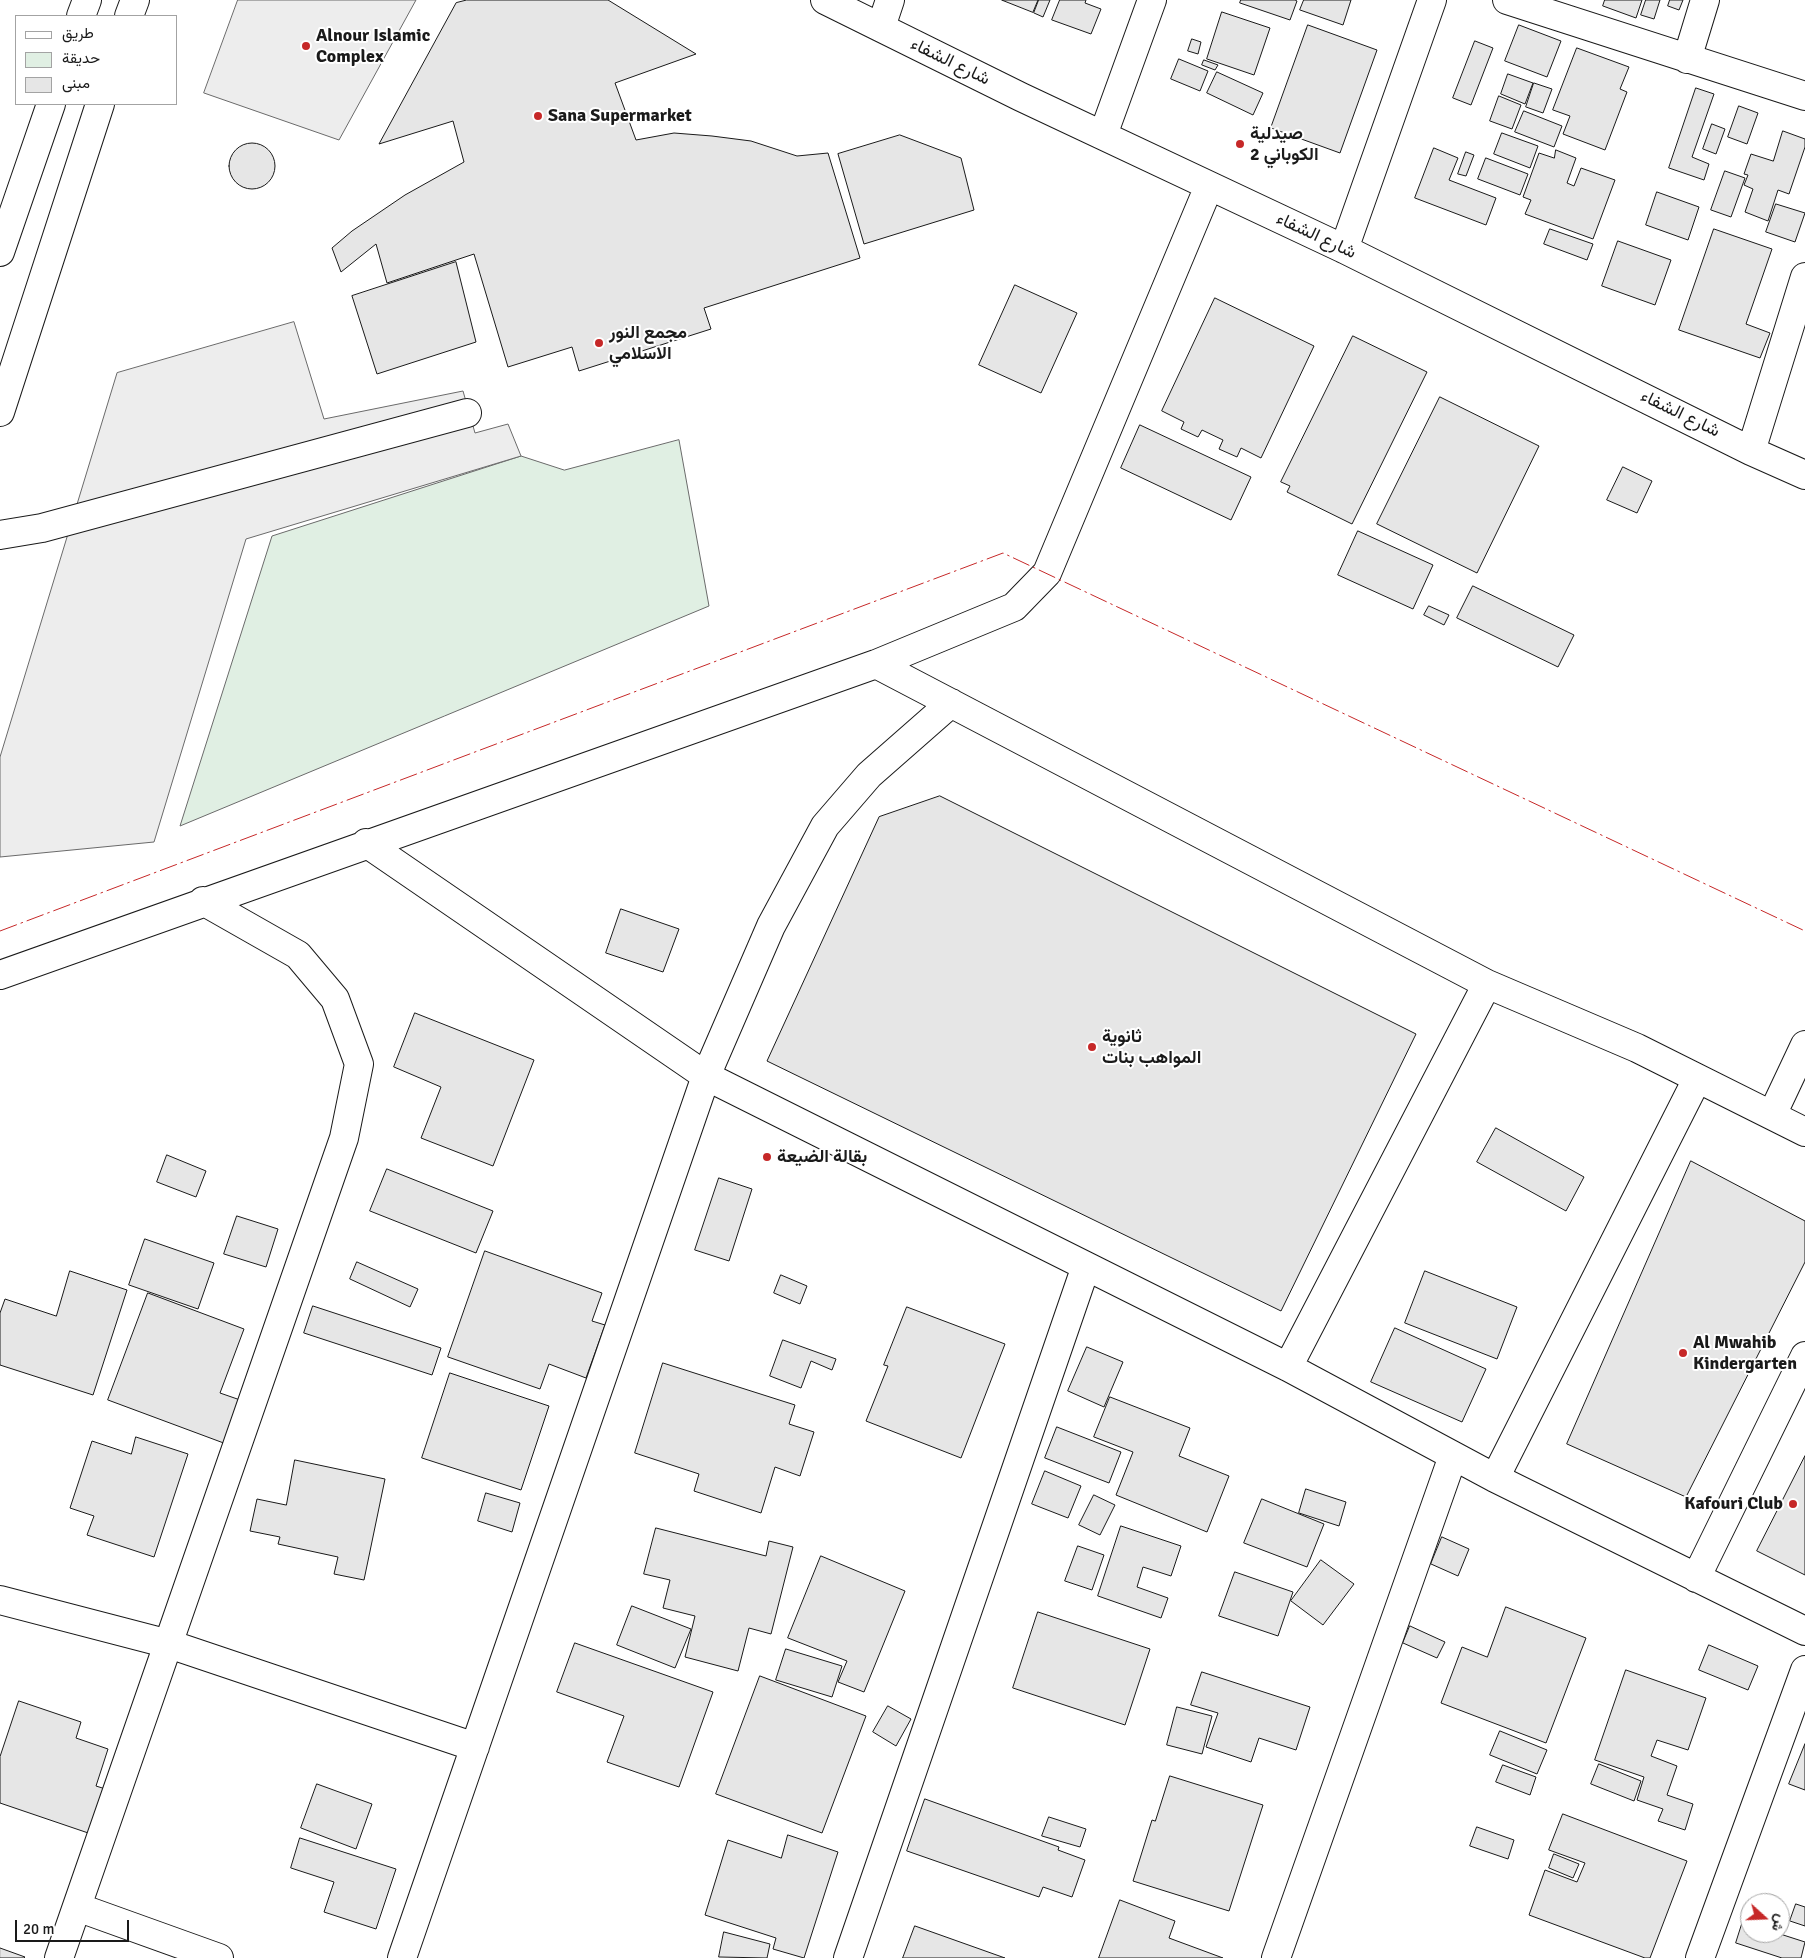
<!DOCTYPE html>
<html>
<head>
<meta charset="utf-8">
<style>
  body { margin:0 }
  #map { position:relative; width:1805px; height:1958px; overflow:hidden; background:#fff; font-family:Signika,Vazirmatn,sans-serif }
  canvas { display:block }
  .legend { position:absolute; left:15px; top:15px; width:162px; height:90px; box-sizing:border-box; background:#fff; border:1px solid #a3a3a3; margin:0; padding:6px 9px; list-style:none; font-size:15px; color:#1a1a1a }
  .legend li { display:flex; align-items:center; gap:10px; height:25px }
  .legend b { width:25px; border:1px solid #a3a3a3 }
  .north { position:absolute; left:1740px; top:1893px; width:50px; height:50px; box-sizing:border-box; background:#fff; border:1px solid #a3a3a3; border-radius:50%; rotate:110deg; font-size:14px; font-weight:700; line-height:20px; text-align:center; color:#1a1a1a }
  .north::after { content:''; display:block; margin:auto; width:18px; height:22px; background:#c62828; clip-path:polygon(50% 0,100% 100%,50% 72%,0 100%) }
  .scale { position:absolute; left:15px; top:1920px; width:114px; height:22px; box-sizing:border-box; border:2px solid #1a1a1a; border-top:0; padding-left:6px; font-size:15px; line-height:18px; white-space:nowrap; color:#1a1a1a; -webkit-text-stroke:4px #fff; paint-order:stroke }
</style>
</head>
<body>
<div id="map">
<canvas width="1805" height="1958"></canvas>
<ul class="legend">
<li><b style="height:6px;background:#fff"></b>طريق</li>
<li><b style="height:14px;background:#e0efe3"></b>حديقة</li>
<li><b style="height:14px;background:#e6e6e6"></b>مبنى</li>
</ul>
<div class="north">ش</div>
<div class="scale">20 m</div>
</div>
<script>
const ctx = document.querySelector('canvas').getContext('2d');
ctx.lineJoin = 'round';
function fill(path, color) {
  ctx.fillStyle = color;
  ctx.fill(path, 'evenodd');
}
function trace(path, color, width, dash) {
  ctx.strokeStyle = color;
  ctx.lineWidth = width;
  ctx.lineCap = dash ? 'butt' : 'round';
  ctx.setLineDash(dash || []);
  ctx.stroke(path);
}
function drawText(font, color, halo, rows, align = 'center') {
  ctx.font = font + ' Signika,Vazirmatn,sans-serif';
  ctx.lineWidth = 4;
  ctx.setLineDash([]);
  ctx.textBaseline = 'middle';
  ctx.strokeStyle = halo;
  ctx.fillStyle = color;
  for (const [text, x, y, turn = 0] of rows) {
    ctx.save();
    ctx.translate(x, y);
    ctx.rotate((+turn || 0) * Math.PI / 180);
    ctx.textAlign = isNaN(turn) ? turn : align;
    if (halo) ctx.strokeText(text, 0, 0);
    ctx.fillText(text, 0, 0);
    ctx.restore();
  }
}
const green = new Path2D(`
  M679 440 709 606 180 826 272 536 521 456 564 470Z`);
fill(green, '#e0efe3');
trace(green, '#6a6a6a', 1);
const parking = new Path2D(`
  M238 0H416L339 140 204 93Z
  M294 322 324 419 463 391 475 433 508 424 521 456 246 539 154 842 0 857V757L117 373Z`);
fill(parking, '#ededed');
trace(parking, '#6a6a6a', 1);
const building = new Path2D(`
  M467 0H608L696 54 615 83 636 140 674 133 712 136 751 141 797 156 828 153 860 258 704 308 711 329 579 371 572 347 508 367 474 254 387 283 376 244 341 272 332 248 352 231 405 195 464 162 453 121 379 144 456 3Z
  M1002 0H1038L1033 12Z
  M1039 0H1050L1043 17 1034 13Z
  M1060 0H1086L1085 3 1101 9 1091 34 1052 20Z
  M1241 0H1295L1297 1 1290 20 1240 3Z
  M1304 0H1351L1343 25 1300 10Z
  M1605 0H1642L1636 18 1603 6Z
  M1646 0H1660L1654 19 1641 15Z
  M1670 0H1683L1679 10 1668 6Z
  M1222 12 1270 28 1254 75 1207 59Z
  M1308 25 1377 50 1340 153 1271 128Z
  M1519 25 1561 41 1547 77 1505 61Z
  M1192 39 1201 42 1198 54 1188 51Z
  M1475 41 1493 48 1471 105 1453 98Z
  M1577 48 1629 67 1620 89 1627 92 1605 150 1563 134 1570 116 1553 110Z
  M1179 59 1208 71 1200 91 1171 79Z
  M1204 60 1218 65 1215 70 1202 65Z
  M1217 72 1263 93 1253 115 1207 93Z
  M1508 74 1533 83 1525 104 1501 94Z
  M1534 83 1552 89 1543 113 1526 107Z
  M1696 88 1714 94 1692 157 1709 164 1704 180 1669 168Z
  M1499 96 1521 105 1512 129 1490 121Z
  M1739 106 1758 113 1747 144 1728 137Z
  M1524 111 1562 126 1554 147 1515 132Z
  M1712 124 1725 129 1716 154 1703 149Z
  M1783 131 1805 139V147L1789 194 1778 190 1768 221 1745 212 1753 189 1744 185 1748 175 1744 174 1751 154 1773 161Z
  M1502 133 1538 146 1530 168 1494 154Z
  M900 135 961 158 974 210 864 244 838 154Z
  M229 166a23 23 0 1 1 46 0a23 23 0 1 1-46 0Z
  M1434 148 1458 158 1449 180 1496 198 1486 225 1415 198Z
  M1556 150 1576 158 1567 183 1574 186 1581 168 1615 180 1593 239 1525 214 1531 200 1523 197 1539 153 1554 158Z
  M1466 152 1474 155 1466 176 1458 174Z
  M1486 158 1528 174 1520 195 1478 179Z
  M1725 171 1745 178 1731 217 1711 210Z
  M1657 192 1699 207 1688 240 1646 225Z
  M1776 204 1805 213 1795 242 1766 232Z
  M1550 229 1593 244 1587 260 1544 244Z
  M1714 229 1772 249 1746 324 1770 333 1760 358 1679 330Z
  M1618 241 1671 260 1655 305 1602 286Z
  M456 262 476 342 377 374 352 296Z
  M1015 285 1077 313 1041 393 979 365Z
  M1215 298 1314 346 1261 458 1241 448 1237 457 1219 449 1223 440 1202 430 1198 437 1181 429 1184 422 1162 411Z
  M1353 336 1427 372 1352 524 1287 492 1290 486 1281 482Z
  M1440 397 1539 446 1477 573 1377 524Z
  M1140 425 1251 477 1231 520 1121 468Z
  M1623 467 1652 481 1637 513 1607 500Z
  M1358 531 1433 565 1413 609 1338 575Z
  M1473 586 1574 635 1558 667 1457 618Z
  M1429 606 1449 615 1444 625 1424 615Z
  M940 796 1416 1034 1281 1311 767 1061 879 817Z
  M621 909 679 929 663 972 606 953Z
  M415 1013 534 1060 493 1166 421 1138 441 1087 394 1067Z
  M1496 1128 1584 1177 1566 1211 1477 1162Z
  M167 1155 206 1171 196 1197 157 1182Z
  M1691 1161 1805 1221V1262L1686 1497 1567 1444Z
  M387 1169 493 1211 476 1253 370 1211Z
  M719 1178 752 1189 729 1261 695 1250Z
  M237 1216 278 1229 266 1267 224 1254Z
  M145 1239 214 1263 198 1309 129 1285Z
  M485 1251 602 1293 592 1321 605 1325 586 1378 549 1364 540 1389 448 1357Z
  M357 1262 418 1289 410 1307 350 1279Z
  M70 1271 127 1290 93 1395 0 1365V1313L5 1299 56 1316Z
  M1425 1271 1517 1307 1497 1359 1405 1323Z
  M781 1275 807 1286 800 1304 774 1293Z
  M148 1293 244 1329 220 1393 246 1402 229 1445 108 1400Z
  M313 1306 441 1348 432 1375 304 1333Z
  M907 1307 1005 1344 961 1458 866 1421 888 1366 884 1365Z
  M1395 1328 1486 1369 1462 1422 1371 1382Z
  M783 1340 836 1359 832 1370 811 1361 801 1388 770 1376Z
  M1087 1347 1123 1362 1104 1407 1068 1391Z
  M663 1363 795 1405 789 1424 814 1432 800 1476 775 1467 761 1513 694 1491 699 1474 635 1453Z
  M450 1373 549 1406 521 1490 422 1458Z
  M1110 1397 1190 1428 1179 1456 1229 1476 1207 1532 1116 1495 1133 1452 1094 1437Z
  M1057 1427 1121 1452 1109 1483 1045 1458Z
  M136 1437 188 1454 154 1557 87 1535 94 1516 70 1508 92 1441 131 1454Z
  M1805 1456V1575L1757 1551Z
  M295 1460 385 1479 364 1580 334 1574 338 1557 278 1544 280 1537 250 1531 257 1499 286 1505Z
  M1045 1471 1081 1486 1068 1518 1032 1504Z
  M1306 1489 1346 1502 1339 1526 1299 1513Z
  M486 1493 520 1503 512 1532 478 1521Z
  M1094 1495 1115 1505 1100 1535 1079 1525Z
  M1262 1499 1324 1524 1307 1567 1244 1543Z
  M1121 1526 1181 1546 1171 1576 1143 1567 1137 1587 1168 1598 1161 1618 1098 1596Z
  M656 1528 766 1556 769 1541 793 1547 771 1634 749 1628 738 1671 685 1657 695 1616 663 1608 670 1580 644 1574Z
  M1442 1537 1469 1549 1458 1576 1431 1564Z
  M1078 1546 1104 1555 1092 1590 1065 1581Z
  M821 1556 905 1591 864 1692 838 1682 847 1661 788 1638Z
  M1321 1560 1354 1584 1323 1625 1291 1601Z
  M1235 1572 1293 1592 1278 1636 1219 1616Z
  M632 1606 691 1629 675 1668 617 1645Z
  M1506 1607 1586 1638 1546 1743 1441 1703 1462 1647 1487 1657Z
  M1038 1612 1150 1649 1125 1725 1013 1688Z
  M1410 1626 1445 1642 1437 1658 1403 1643Z
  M575 1643 713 1692 679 1787 607 1762 624 1716 557 1692Z
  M1709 1645 1758 1666 1748 1690 1699 1670Z
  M786 1649 842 1666 832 1697 776 1680Z
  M1626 1670 1706 1698 1688 1750 1657 1740 1651 1756 1677 1766 1667 1795 1693 1804 1685 1830 1658 1821 1663 1809 1637 1800 1644 1777 1595 1760Z
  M1202 1672 1310 1707 1296 1750 1259 1738 1251 1762 1206 1747 1218 1713 1191 1705Z
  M760 1676 866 1716 822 1833 716 1794Z
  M19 1701 81 1722 76 1738 108 1749 96 1786 115 1792 100 1837 0 1803V1757Z
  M888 1706 911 1719 896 1746 873 1732Z
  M1177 1707 1212 1716 1202 1754 1167 1745Z
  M1500 1731 1547 1750 1537 1774 1490 1755Z
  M1805 1744V1790L1789 1784Z
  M1599 1764 1641 1781 1634 1801 1591 1784Z
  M1503 1765 1536 1777 1530 1795 1496 1782Z
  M1170 1776 1263 1805 1229 1911 1133 1881 1152 1820 1155 1821Z
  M317 1784 372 1804 356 1849 301 1828Z
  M925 1799 1059 1847 1058 1850 1085 1860 1072 1897 1043 1887 1039 1897 907 1851Z
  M1563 1814 1687 1861 1650 1958H1645L1529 1915 1545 1870 1577 1882 1585 1863 1549 1850Z
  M1049 1817 1086 1829 1080 1847 1042 1836Z
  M1477 1827 1514 1840 1508 1859 1470 1846Z
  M788 1835 838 1852 804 1958 773 1949 776 1938 705 1915 728 1840 781 1858Z
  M300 1838 396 1869 376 1929 324 1912 334 1882 291 1868Z
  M1554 1854 1579 1864 1573 1878 1549 1868Z
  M1120 1900 1175 1921 1169 1938 1223 1958H1099Z
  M1796 1904 1805 1907V1926L1790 1921Z
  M1743 1921 1750 1924V1933H1777L1805 1942 1801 1958H1782L1736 1943Z
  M915 1926 1005 1958H903Z
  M724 1932 770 1944 767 1958 719 1957Z
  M0 1948 25 1957 24 1958H0Z`);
fill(building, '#e6e6e6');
trace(building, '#1a1a1a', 1);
const minor = new Path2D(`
  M825 0 1021 97 1344 249 1751 451 1805 475
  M1507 0 1805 96
  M81 16 87 0
  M129 16 135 0
  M881 27 890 0
  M1687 59 1705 0
  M1103 135 1152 0
  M1344 249 1432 0
  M0 252 51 104
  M0 412 100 104
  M1751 451 1805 277
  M0 535 42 528 467 413
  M876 664 1487 984 1637 1048 1805 1132
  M366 843 706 1076 1288 1367 1495 1478 1805 1631
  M0 975 876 664 1014 607 1047 573 1209 186
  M1772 1115 1805 1045
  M1288 1367 1487 984
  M1495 1478 1697 1079
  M1696 1578 1805 1356
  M0 1600 169 1644 475 1747
  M77 1907 219 1958
  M59 1958 344 1138 359 1064 335 999 298 955 203 901
  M402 1958 706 1076 771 926 825 826 869 775 951 703
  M848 1958 1086 1266
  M1276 1958 1453 1456
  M1700 1958 1805 1670`);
trace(minor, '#1a1a1a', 30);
trace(minor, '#fff', 28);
trace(new Path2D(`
  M0 931 1003 553 1805 931`), '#c62828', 1, [18, 4, 2.5, 4]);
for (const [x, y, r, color] of [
  [306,46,5,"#c62828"],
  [538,116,5,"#c62828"],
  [1240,144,5,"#c62828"],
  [599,343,5,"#c62828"],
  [1092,1047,5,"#c62828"],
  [767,1157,5,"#c62828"],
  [1683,1353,5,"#c62828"],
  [1793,1504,5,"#c62828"]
]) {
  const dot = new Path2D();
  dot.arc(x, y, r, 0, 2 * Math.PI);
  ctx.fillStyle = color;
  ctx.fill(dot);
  trace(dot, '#fff', 2);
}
drawText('bold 18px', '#1a1a1a', '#fff', [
  ["Alnour Islamic",316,36],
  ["Complex",316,57],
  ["Sana Supermarket",548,116],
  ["صيدلية",1250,134],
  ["الكوباني 2",1250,155],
  ["مجمع النور",609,333],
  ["الاسلامي",609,354],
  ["ثانوية",1102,1037],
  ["المواهب بنات",1102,1058],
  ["بقالة الضيعة",777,1157],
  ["Al Mwahib",1693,1343],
  ["Kindergarten",1693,1364],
  ["Kafouri Club",1783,1504,"right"]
], 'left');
drawText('18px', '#1a1a1a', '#fff', [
  ["شارع الشفاء",950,62,26],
  ["شارع الشفاء",1316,236,25],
  ["شارع الشفاء",1680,414,26]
]);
</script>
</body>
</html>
